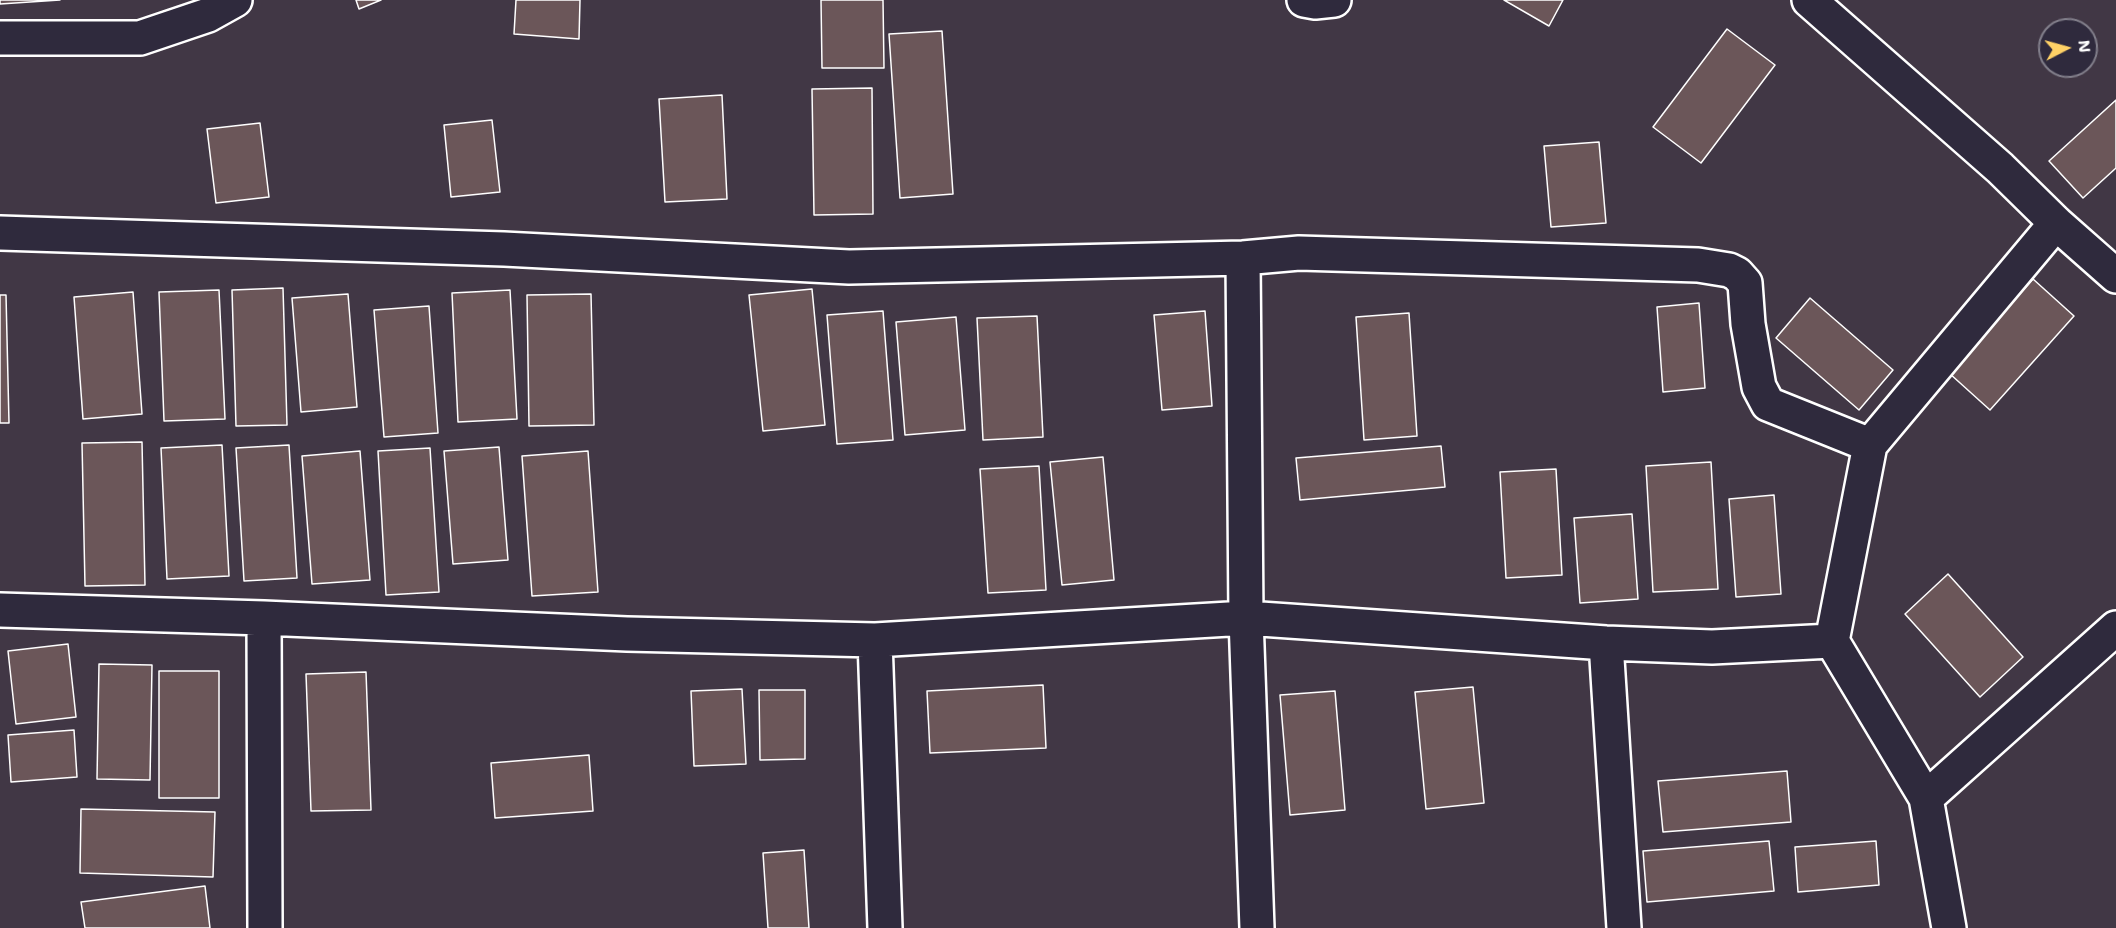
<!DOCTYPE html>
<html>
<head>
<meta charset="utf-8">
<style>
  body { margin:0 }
  #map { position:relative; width:2116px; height:928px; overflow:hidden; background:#413745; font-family:"Shantell Sans",sans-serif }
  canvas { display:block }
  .north { position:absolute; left:2038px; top:18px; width:60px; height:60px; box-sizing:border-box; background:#2f2a3d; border:2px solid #827f8b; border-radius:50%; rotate:84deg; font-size:16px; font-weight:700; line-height:24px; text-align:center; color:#fff }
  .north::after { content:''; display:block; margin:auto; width:21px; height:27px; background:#ffd166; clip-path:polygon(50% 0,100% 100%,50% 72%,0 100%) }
</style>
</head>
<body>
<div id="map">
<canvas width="2116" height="928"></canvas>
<div class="north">N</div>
</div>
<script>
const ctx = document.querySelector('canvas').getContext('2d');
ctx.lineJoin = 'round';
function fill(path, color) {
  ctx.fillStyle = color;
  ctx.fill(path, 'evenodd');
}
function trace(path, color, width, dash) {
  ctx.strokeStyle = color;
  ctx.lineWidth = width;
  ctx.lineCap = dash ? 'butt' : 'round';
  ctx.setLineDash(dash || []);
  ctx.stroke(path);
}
const building = new Path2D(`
  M0 0H60L0 4Z
  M356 0H381L359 9Z
  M516 0H580L579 39 514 34Z
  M821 0H883L884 68H822Z
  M1504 0H1563L1549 26Z
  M1727 29 1775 65 1701 163 1653 127Z
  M942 31 953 194 900 198 889 34Z
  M872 88 873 214 814 215 812 89Z
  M722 95 727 199 665 202 659 99Z
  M2116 100V168L2083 198 2049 161Z
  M492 120 500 192 451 197 444 125Z
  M260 123 269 197 216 203 207 129Z
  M1599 142 1606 223 1551 227 1544 146Z
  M2033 279 2074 316 1990 410 1949 373Z
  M283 288 287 425 236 426 232 290Z
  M812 289 825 425 763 431 749 295Z
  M219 290 225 419 164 421 159 292Z
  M510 290 517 419 458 422 452 293Z
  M133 292 142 414 83 419 74 297Z
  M348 294 357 407 301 412 292 298Z
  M591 294 594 425 529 426 527 295Z
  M0 295H6L9 423H0Z
  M1810 298 1893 370 1859 410 1776 338Z
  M1699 303 1705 388 1663 392 1657 307Z
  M429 306 438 433 384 437 374 310Z
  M883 311 893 440 837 444 827 315Z
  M1205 311 1212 406 1162 410 1154 315Z
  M1409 313 1417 436 1364 440 1356 317Z
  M1037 316 1043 437 983 440 977 318Z
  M956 317 965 430 905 435 896 322Z
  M142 442 145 585 85 586 82 443Z
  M222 445 229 576 167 579 161 448Z
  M289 445 297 578 244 581 236 448Z
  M1441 446 1445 487 1300 500 1296 458Z
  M499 447 508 560 453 564 444 451Z
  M430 448 439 592 386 595 378 451Z
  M360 451 370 580 312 584 302 456Z
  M588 451 598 592 532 596 522 456Z
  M1103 457 1114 580 1062 585 1050 462Z
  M1711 462 1718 589 1653 592 1646 466Z
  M1039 466 1046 590 988 593 980 469Z
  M1556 469 1562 575 1506 578 1500 472Z
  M1774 495 1781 594 1736 597 1729 499Z
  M1632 514 1638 599 1580 603 1574 518Z
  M1948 574 2023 657 1980 697 1905 614Z
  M68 644 76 717 16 724 8 651Z
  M99 664 152 665 150 780 97 779Z
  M159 671H219V798H159Z
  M366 672 371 810 311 811 306 674Z
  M1043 685 1046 748 930 753 927 691Z
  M1473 687 1484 803 1426 809 1415 692Z
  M742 689 746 764 694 766 691 691Z
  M759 690H805V759L760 760Z
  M1335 691 1345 810 1290 815 1280 695Z
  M74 730 77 777 11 782 8 735Z
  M589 755 593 811 495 818 491 763Z
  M1787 771 1791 822 1663 832 1658 781Z
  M81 809 215 812 213 877 80 873Z
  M1769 841 1774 891 1647 902 1643 851Z
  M1876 841 1879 885 1798 892 1795 847Z
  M804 850 809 928H768L763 853Z
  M205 886 210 928H85L81 902Z`);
fill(building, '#6b5659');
trace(building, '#fff', 1.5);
const minor = new Path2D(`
  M1304 0 1315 2 1334 0
  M1809 0 2000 168 2056 223 2116 276
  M0 38H140L208 15 235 0
  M0 233 504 249 849 267 1243 258 1299 253 1698 265 1729 270 1737 274 1745 283 1748 324 1759 387 1768 404 1870 445 2056 223
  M1243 258 1246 618 1257 928
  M1870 445 1832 641 1926 798 1949 928
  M0 610 264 618 627 634 875 640 1246 618 1606 643 1712 647 1832 641
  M264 618 265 928
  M875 640 885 928
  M1606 643 1624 928
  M1926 798 2116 628`);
trace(minor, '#fff', 38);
trace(minor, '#2f2a3d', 33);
</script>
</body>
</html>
